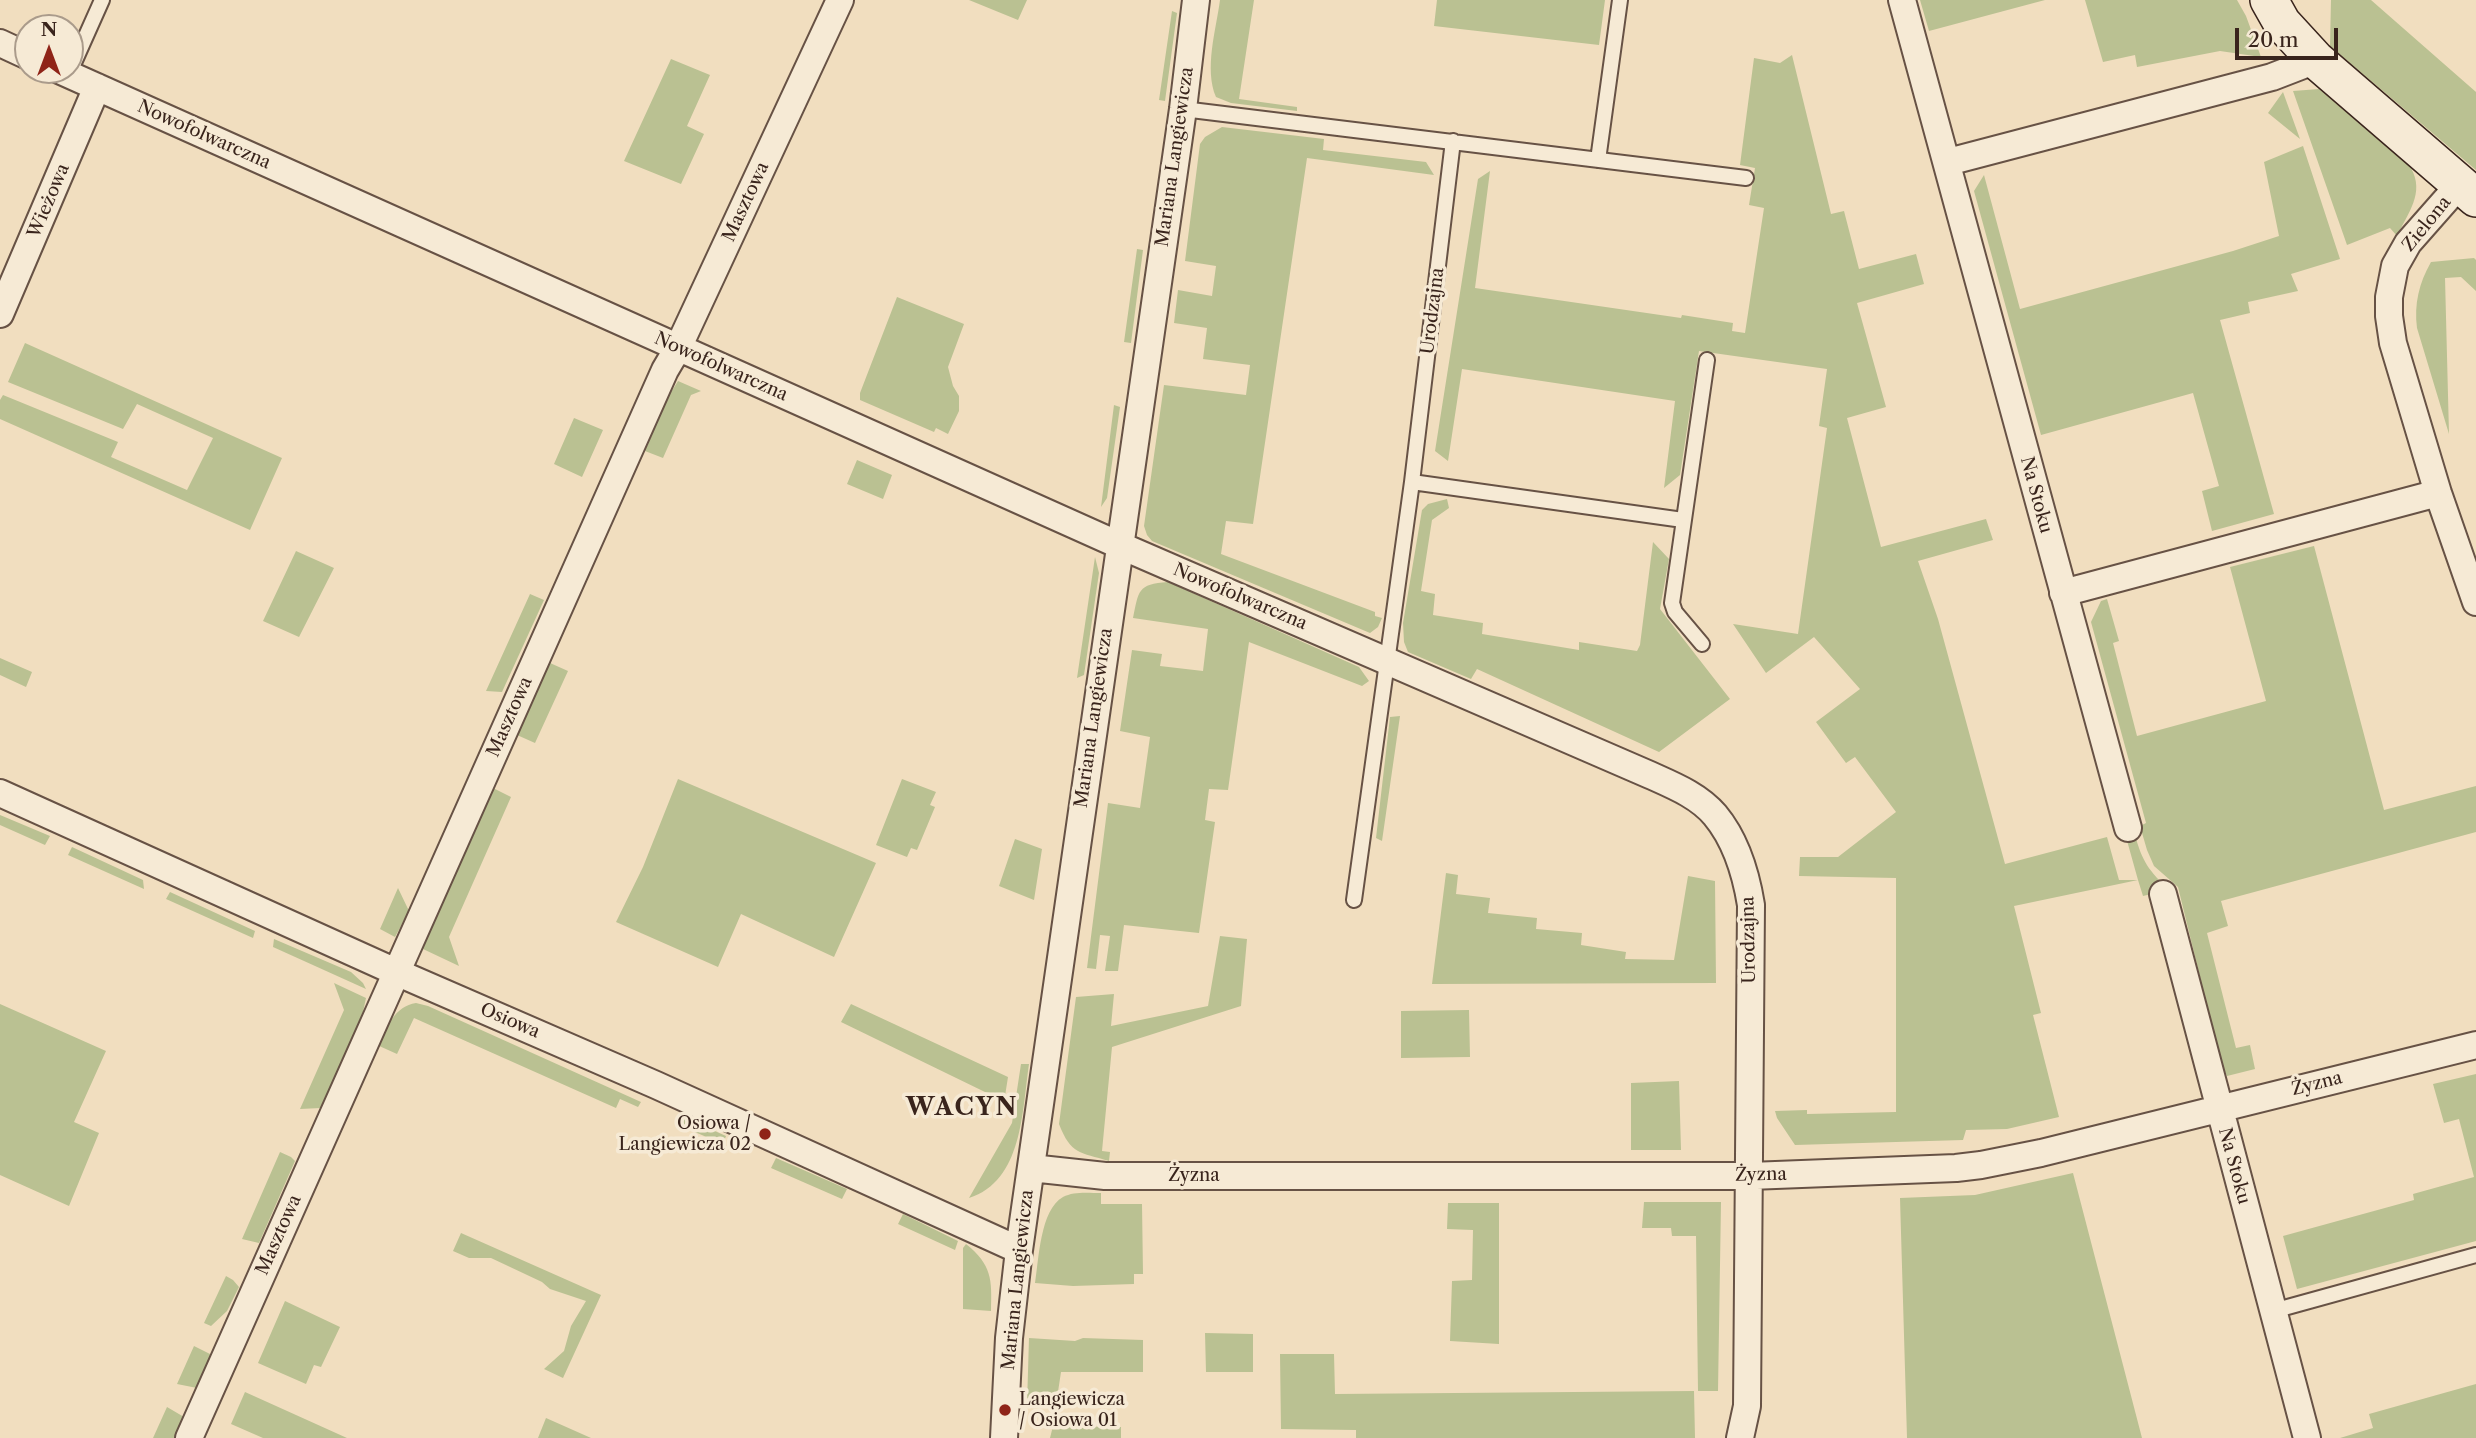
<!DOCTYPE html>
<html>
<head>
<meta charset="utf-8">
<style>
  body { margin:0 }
  #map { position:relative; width:2476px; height:1438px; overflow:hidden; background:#f1debf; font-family:"Libre Caslon Text",serif }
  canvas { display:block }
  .north { position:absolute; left:14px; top:14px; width:70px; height:70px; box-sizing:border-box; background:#f6ead5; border:2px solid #aa9b8b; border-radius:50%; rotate:0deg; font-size:19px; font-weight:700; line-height:28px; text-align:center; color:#39241c }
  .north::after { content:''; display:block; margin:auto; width:24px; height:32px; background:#8f2418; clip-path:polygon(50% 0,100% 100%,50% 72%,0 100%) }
  .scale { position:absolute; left:2235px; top:28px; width:103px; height:32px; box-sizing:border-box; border:4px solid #39241c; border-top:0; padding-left:9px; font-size:21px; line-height:24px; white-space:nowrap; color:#39241c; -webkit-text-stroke:5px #f6ead5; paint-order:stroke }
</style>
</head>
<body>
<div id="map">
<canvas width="2476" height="1438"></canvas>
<div class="north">N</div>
<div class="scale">20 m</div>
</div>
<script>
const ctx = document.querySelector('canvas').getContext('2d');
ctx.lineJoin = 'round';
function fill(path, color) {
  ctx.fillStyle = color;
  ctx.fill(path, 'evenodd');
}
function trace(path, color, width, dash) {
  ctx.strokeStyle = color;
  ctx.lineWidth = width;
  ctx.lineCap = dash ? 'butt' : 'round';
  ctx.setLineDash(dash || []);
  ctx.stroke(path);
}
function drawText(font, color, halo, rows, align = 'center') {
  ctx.font = font + ' "Libre Caslon Text",serif';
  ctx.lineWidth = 7;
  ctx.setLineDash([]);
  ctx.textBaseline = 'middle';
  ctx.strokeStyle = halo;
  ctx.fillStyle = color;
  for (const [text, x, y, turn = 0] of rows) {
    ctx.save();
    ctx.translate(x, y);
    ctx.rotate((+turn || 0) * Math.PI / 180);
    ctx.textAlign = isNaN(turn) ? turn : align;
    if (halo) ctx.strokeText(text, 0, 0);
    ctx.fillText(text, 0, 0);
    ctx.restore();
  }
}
fill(new Path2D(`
  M969 0H1027L1018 20Z
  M1220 0H1254L1239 99 1297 107V111L1231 103 1216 97C1204 69 1216 30 1220 0Z
  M1437 0H1605L1599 45 1434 26Z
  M1920 0H2045L1929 31Z
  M2085 0H2237L2246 16 2261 57 2220 51 2137 67 2135 55 2103 62Z
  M2331 0H2371L2476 92V170L2330 46Z
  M1172 11 1177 13 1165 101 1159 100Z
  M1792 55 1831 214 1844 211 1859 269 1916 254 1924 284 1857 303 1886 407 1847 418 1881 547 1986 519 1993 540 1918 561 1938 619 2005 864 2107 837 2119 880H2138L2126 837 2135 835C2142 861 2149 871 2169 890L2143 896 2138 880 2014 906 2041 1013 2033 1015 2059 1117 2007 1129 1966 1130 1963 1140 1795 1145 1777 1118 1775 1111 1807 1110V1114L1896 1112V878L1799 876 1800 857H1838L1896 812 1855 757 1846 763 1816 722 1860 689 1814 637 1766 673 1733 624 1798 634 1827 428 1819 426 1827 369 1699 351 1680 475 1664 488 1675 401 1462 369 1448 461 1435 451 1478 179 1490 171 1475 288 1681 318 1682 315 1733 323 1732 331 1745 333 1764 208 1749 205 1755 168 1740 165 1754 58 1780 63Z
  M671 59 710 75 687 126 704 134 681 184 624 161Z
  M2319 89 2411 168C2425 193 2408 213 2397 236L2390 228 2347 245 2293 91Z
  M2283 92 2300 139 2268 113Z
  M1222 127 1324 139 1323 150 1426 162 1434 175 1307 158 1253 524 1226 521 1221 554 1375 612V616L1382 618 1378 627 1370 633 1152 541 1147 535 1144 526 1164 385 1246 395 1250 365 1203 359 1207 328 1174 323 1178 290 1212 296 1216 266 1185 261 1200 144 1205 137Z
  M2303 146 2340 259 2291 274 2298 291 2248 302 2250 313 2220 320 2274 514 2212 531 2202 491 2219 486 2193 393 2041 435 1974 191 1984 175 2020 309 2233 251 2279 236 2264 162Z
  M1137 249 1143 250 1131 343 1124 342Z
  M2474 258 2476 260V291L2461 277 2445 278 2449 434 2417 328C2414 304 2419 283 2431 262Z
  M897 297 964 324 948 367 953 386 959 396V411L948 434 936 428 934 432 860 400V393Z
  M25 343 282 458 250 530 0 419V400L3 395 118 442 111 457 187 490 213 438 137 404 123 429 8 382Z
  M678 381 701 391 691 395 663 458 645 451 668 397Z
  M1114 405 1120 407 1107 498 1101 507Z
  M574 418 603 430 582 477 554 464Z
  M857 460 892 475 883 499 847 484Z
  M1447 499 1449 508 1432 520 1421 591 1435 594 1433 615 1483 623 1482 634 1579 650V642L1637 651 1640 645 1653 542 1669 559 1660 609 1730 699 1659 752 1477 669 1471 679 1408 652 1404 642 1403 623 1422 510 1428 504Z
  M2314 546 2384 810 2476 786V832L2221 901 2228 926 2207 933 2236 1048 2250 1045 2255 1069 2227 1076 2221 1063 2178 887 2154 866 2147 850 2140 826 2146 823 2091 622 2101 601 2107 599 2119 641 2113 643 2137 736 2266 701 2230 567Z
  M296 551 334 568 299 637 263 621Z
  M1095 557 1099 573 1084 675 1077 678Z
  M1168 582 1359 667 1369 681 1362 686 1249 642 1228 790 1209 789 1205 820 1215 822 1199 933 1124 925 1118 971H1105L1110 936 1100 935 1096 969 1087 968 1108 803 1140 808 1150 737 1120 731 1132 650 1162 654 1160 666 1203 671 1208 629 1133 618C1139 591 1137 584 1168 582Z
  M530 594 544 600 502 692 486 691Z
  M0 658 32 672 26 687 0 675Z
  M550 663 568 671 535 743 517 735Z
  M1400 716 1382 841 1376 838 1390 717Z
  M678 779 876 863 834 957 741 914 718 967 616 922 643 867Z
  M902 779 936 792 930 805 935 807 917 850 911 848 907 857 876 845Z
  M493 788 511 797 449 937 459 966 423 949 426 938Z
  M0 815 50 836 45 845 0 825Z
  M1015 839 1042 849 1034 900 999 886Z
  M72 847 143 880 144 889 68 855Z
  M1446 873 1458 875 1456 894 1490 898 1488 913 1537 918 1536 929 1582 933 1581 945 1626 952 1625 959 1674 960 1688 876 1715 881 1716 983 1432 984Z
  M398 888 409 911 395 937 380 929Z
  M170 892 255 931 253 938 166 899Z
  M1220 936 1247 939 1241 1006 1112 1047 1102 1151 1110 1152 1109 1161C1080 1152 1071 1155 1059 1124L1076 997 1114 994 1111 1026 1208 1006Z
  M274 939 351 972 363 983 366 989 273 947Z
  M334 983 366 998 363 1012 321 1108 300 1109 344 1010Z
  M416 1003 428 1006 641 1102 638 1107 620 1099 616 1108 414 1018 397 1054 377 1045C387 1027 395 1006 416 1003Z
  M0 1004 106 1051 74 1122 99 1133 69 1206 0 1175Z
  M851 1004 1008 1077 1005 1096 985 1092 841 1022Z
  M1469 1010 1470 1057 1401 1058V1011Z
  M1021 1064H1029C1022 1111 1023 1181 969 1198L1012 1123Z
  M2476 1074V1241L2297 1289 2283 1236 2414 1200 2413 1194 2474 1177 2459 1119 2444 1123 2433 1084Z
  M1679 1081 1681 1150H1631V1083Z
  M679 1115 726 1136 723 1144 676 1124Z
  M280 1152 291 1157 295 1161 259 1243 242 1239Z
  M776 1158 847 1189 842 1199 771 1168Z
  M2073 1173 2142 1438H1907L1900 1198 1975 1195Z
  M1101 1193V1204H1142L1143 1274H1134V1284L1073 1286 1035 1283C1039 1259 1040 1210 1063 1197 1074 1191 1089 1193 1101 1193Z
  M1644 1202H1721L1718 1391H1698L1696 1236H1672L1671 1228H1642Z
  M1448 1203H1499V1344L1450 1341 1452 1281 1472 1280 1473 1230 1447 1229Z
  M903 1214 958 1241 955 1250 898 1224Z
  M461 1233 601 1295 563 1378 544 1369 564 1351 571 1326 586 1301 550 1289 542 1282 491 1258H469L453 1251Z
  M966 1244C992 1265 992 1279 991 1311L963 1309V1248Z
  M226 1276 233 1280 239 1287 227 1311 211 1326 204 1323Z
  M285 1301 340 1327 321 1367 314 1365 306 1384 258 1363Z
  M1205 1333 1253 1334V1372H1206Z
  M1029 1338 1075 1341 1083 1338 1143 1340V1372H1061L1056 1405H1027Z
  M194 1346 212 1355 197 1388 177 1384Z
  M1280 1354H1334L1335 1394 1694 1391 1695 1438H1356V1430L1281 1429Z
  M2476 1384V1438H2340L2373 1428 2369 1414Z
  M245 1392 347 1438H263L231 1424Z
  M167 1407 184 1417 175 1438H153Z
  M546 1418 591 1438H538Z
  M1053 1426 1121 1427V1438H1050Z`), '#bac192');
const lane = new Path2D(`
  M69 74 102 0
  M1183 109 1746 178
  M1598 160 1620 0
  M1412 482 1683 520
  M1702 644 1675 612 1672 603 1707 360
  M1354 900 1412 482 1453 141
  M2273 1311 2476 1255`);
const street = new Path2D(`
  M1902 0 2128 828
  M0 43 28 56
  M59 70 1119 545 1650 775C1672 785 1698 795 1715 815 1735 839 1746 874 1751 905L1747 1406 1740 1438
  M1948 162 2272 77 2316 60
  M2460 184 2408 243 2395 266 2389 297V316L2393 343 2438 493 2476 602
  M0 314 97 87
  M2063 593 2438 493
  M0 793 396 972 656 1085 1019 1250
  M2163 894 2307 1438
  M1031 1168 1105 1176H1750L1956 1168 1981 1165 2041 1153 2476 1045
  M189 1438 665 370 678 348 840 0
  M1004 1438 1009 1338 1019 1250 1183 109 1196 0`);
const secondary = new Path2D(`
  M2269 0 2282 23 2316 60 2476 198`);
trace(lane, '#675245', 18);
trace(street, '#675245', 30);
trace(secondary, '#39241c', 40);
trace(lane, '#f6ead5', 14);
trace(street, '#f6ead5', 26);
trace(secondary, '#f6ead5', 37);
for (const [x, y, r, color] of [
  [765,1134,7,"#8f2418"],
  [1005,1410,7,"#8f2418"]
]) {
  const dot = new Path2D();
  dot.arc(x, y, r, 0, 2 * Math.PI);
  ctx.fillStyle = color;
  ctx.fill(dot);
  trace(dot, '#f6ead5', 2.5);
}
drawText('18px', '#39241c', '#f6ead5', [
  ["Nowofolwarczna",204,135,24],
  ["Mariana Langiewicza",1175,157,-82],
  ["Wieżowa",49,201,-67],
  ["Masztowa",746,202,-65],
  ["Zielona",2427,224,-51],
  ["Urodzajna",1433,311,-83],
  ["Nowofolwarczna",721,367,24],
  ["Na Stoku",2036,495,75],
  ["Nowofolwarczna",1240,597,23],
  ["Masztowa",510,717,-66],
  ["Mariana Langiewicza",1094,718,-82],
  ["Urodzajna",1749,940,-91],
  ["Osiowa",510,1021,23],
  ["Żyzna",2317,1084,-14],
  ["Na Stoku",2234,1166,75],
  ["Żyzna",1761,1175,-1],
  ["Żyzna",1194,1176],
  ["Masztowa",279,1235,-66],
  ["Mariana Langiewicza",1018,1280,-84]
]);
drawText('18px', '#39241c', '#f6ead5', [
  ["Osiowa /",751,1124],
  ["Langiewicza 02",751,1145],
  ["Langiewicza",1019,1400,"left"],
  ["/ Osiowa 01",1019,1421,"left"]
], 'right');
ctx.letterSpacing = '2px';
drawText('bold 24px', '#39241c', '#f6ead5', [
  ["WACYN",962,1108]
]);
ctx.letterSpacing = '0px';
</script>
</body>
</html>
